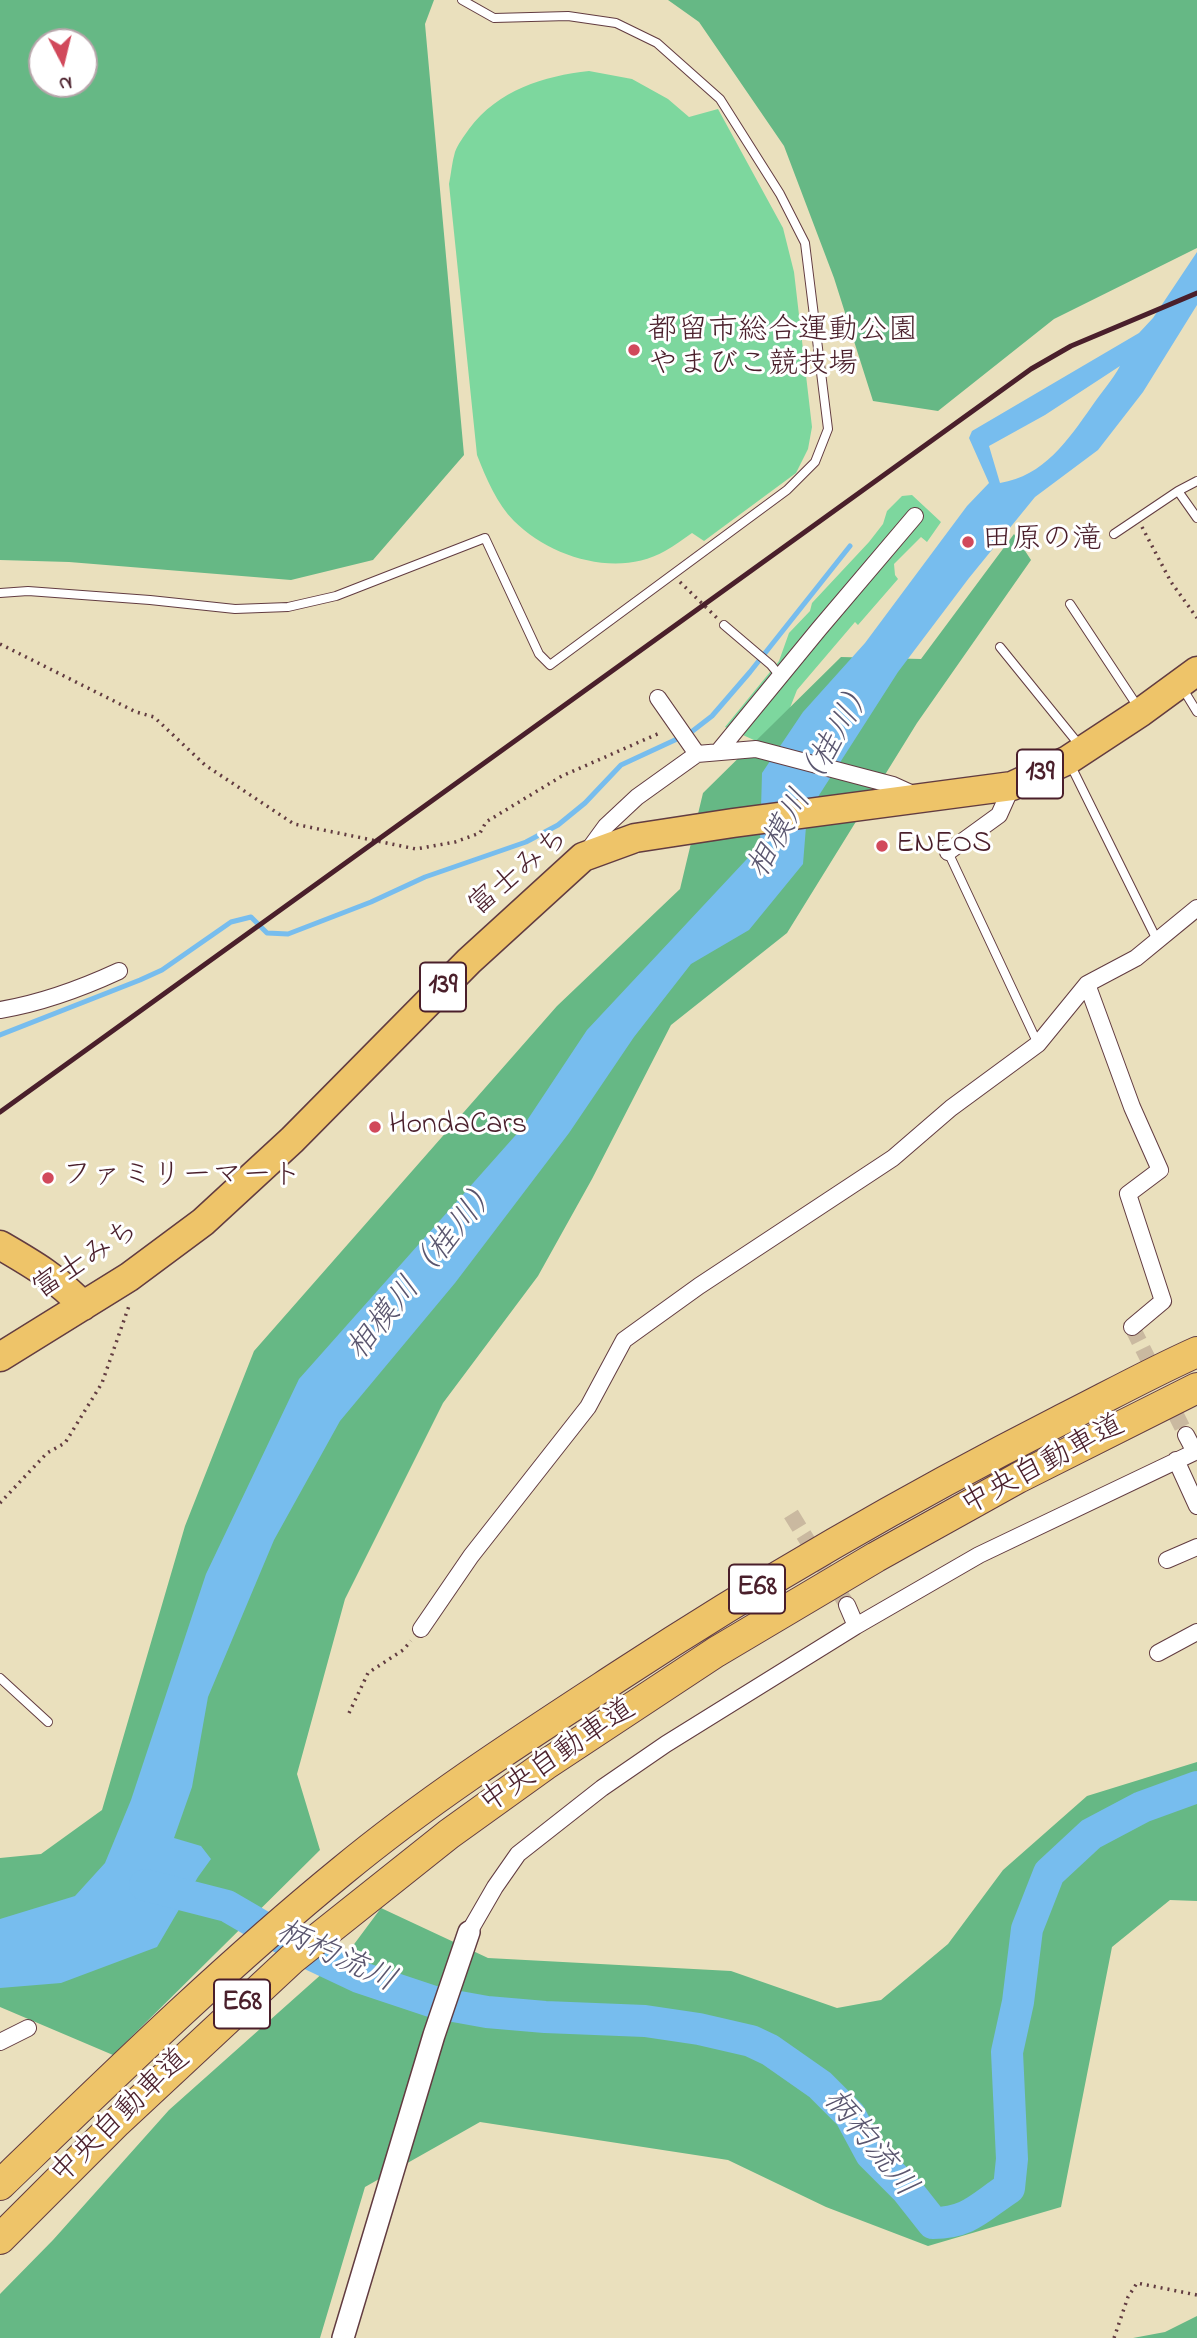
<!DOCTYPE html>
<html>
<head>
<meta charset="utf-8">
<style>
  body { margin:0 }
  #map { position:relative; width:1197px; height:2338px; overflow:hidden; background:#eae0bd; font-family:"Indie Flower",sans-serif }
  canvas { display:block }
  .north { position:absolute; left:28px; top:28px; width:70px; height:70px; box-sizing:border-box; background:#fff; border:2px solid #b7a5aa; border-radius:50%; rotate:173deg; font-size:19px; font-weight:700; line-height:28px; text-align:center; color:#4a1f2b }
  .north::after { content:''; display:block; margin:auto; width:24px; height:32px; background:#d1495b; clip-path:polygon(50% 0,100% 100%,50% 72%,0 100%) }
</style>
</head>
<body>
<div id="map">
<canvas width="1197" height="2338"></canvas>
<div class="north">N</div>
</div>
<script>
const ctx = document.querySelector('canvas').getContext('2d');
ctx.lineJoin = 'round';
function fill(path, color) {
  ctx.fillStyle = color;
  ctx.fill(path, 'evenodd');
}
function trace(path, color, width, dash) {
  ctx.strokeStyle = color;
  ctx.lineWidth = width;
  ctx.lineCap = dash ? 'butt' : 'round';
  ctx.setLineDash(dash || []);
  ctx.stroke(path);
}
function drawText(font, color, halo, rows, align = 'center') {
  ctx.font = font + ' "Indie Flower","Klee One",sans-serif';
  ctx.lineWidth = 6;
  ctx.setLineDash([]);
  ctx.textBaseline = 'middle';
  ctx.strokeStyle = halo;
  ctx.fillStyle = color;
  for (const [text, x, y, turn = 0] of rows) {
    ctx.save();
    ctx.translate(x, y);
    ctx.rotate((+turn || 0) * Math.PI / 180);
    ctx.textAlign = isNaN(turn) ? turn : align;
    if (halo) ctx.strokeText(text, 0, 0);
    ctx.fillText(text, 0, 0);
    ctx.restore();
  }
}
fill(new Path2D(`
  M589 71 632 79 668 99 689 117 718 109 783 228 794 272 812 427 808 449 796 473 704 541 692 533C683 539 674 546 665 551 618 578 551 558 514 521 497 504 486 478 477 455L449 184C451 174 452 162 455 152 458 144 464 136 469 129 498 90 544 76 589 71Z
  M912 495 941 522 927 542 921 537 894 564 895 575 898 579 858 625 855 622 797 690 788 713 765 745 725 727 779 661 789 633 810 611 812 603 869 542 883 524 887 511 902 496Z`), '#7dd79e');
fill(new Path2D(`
  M0 0H434L425 24 464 455 373 560 291 580 69 562 0 560ZM42 42H84V84H42Z
  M668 0H1197V248L1054 319 938 411 873 401 834 278 784 146 699 22Z
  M1014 534 1031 560 917 723 787 933 671 1025 592 1179 538 1276 443 1403 345 1599 297 1774 320 1850 113 2055 0 2007V1858L41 1854 102 1810 185 1526 254 1351 557 1006 680 889 703 793 841 657 921 659Z
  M1197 1762V1901L1170 1900 1112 1947 1061 2207 928 2246 826 2207 728 2160 480 2122 365 2187 320 2338H0V2294L53 2240 169 2110 352 1947 381 1908 488 1958 731 1971 837 2008 881 2000 948 1944 1003 1870 1087 1796Z
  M1197 2316V2338H1133L1165 2332Z`), '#66b885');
fill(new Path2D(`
  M1197 252V305L1143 392 1098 450 1035 497 969 578 898 672 807 814 803 864 749 930 691 964 634 1037 569 1133 455 1283 340 1421 274 1540 208 1697 192 1787 174 1838 201 1846 211 1859 198 1877 157 1947 61 1983 0 1988V1919L75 1896 105 1863 131 1800 206 1574 299 1379 522 1128 587 1030 760 845 762 773 803 712 865 643 967 506 989 483 969 438 972 431 1139 333 1153 318ZM1120 366C1113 379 1101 393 1092 406 1068 440 1044 476 1000 483L989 446 1045 415Z`), '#77bdee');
trace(new Path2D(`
  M0 1035 140 980 162 970 231 922 251 917 267 933 288 934 371 902 425 877 526 842 558 825 585 803 621 765 690 733 712 716 750 672 850 546`), '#77bdee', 5);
trace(new Path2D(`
  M145 1885 227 1906 306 1952 359 1977 437 2003 487 2012 545 2017 645 2021 699 2029 751 2041 770 2050 820 2085 850 2115 871 2154 907 2190 933 2223C969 2223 980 2207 1009 2188L1012 2159 1007 2052 1018 2002 1027 1929 1049 1873 1091 1834 1142 1807 1197 1787`), '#77bdee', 32);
trace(new Path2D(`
  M1132 1327 1186 1435
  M791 1514 847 1605`), '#cab9a0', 16, [16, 8]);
const service = new Path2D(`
  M1197 481 1178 491 1197 518
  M1114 534 1178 491
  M0 593 28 591 150 600 235 609 288 607 336 596 485 538 539 654 550 665 787 490 815 462 828 429 805 243 780 194 720 99 657 43 616 23 568 16 494 18 462 0
  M1070 604 1138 707
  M724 625 771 665 780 676
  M1000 647 1081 747
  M1183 689 1197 712
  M1070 764 1157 940
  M948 852 1038 1044
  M0 1678 48 1722`);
const minor = new Path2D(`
  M658 698 697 754
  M718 752 819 629 915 516
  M587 852 606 826 637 797 697 754 756 749 893 785 915 795
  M948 852 999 815 1012 786
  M1087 984 1132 1107 1160 1170 1128 1194 1163 1301 1132 1327
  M0 1010C42 1003 80 989 119 971
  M1186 1435 1195 1452
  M1176 1460 1197 1506
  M1167 1560 1197 1547
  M847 1605 856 1626
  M421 1629 471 1556 588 1407 624 1340 699 1286 893 1158 951 1108 1038 1044 1087 984 1136 958 1197 908
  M1158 1653 1197 1632
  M469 1932 495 1887 518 1854 602 1788 666 1744 856 1626 979 1555 1197 1451
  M0 2042 28 2028`);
const tertiary = new Path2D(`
  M343 2338 434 2035 469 1932`);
const trunk = new Path2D(`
  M0 1245C31 1263 59 1279 83 1306
  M0 1357 129 1277 203 1222 292 1140 469 961 583 857 635 838 733 823 1012 786 1068 760 1141 712 1197 671`);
const motorway = new Path2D(`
  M0 2185C111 2078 222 1969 342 1871 429 1799 524 1738 619 1676 761 1583 908 1498 1059 1421 1105 1398 1150 1373 1197 1352
  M0 2239 117 2122 292 1959 449 1834 545 1765 716 1652 876 1557 1018 1478 1197 1388`);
trace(service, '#623c41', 10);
trace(minor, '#623c41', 18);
trace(tertiary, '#623c41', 24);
trace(trunk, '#623c41', 31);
trace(motorway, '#623c41', 32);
trace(new Path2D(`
  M1142 527 1171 582 1197 618
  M680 582 717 618
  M0 644 136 712 154 717 205 765 294 824 416 849 455 842 480 833 486 822 562 776 662 732
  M0 1503 47 1453 65 1443 102 1383 130 1303
  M349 1713 368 1673 403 1650 411 1641
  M1114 2338 1128 2297 1137 2283 1197 2295`), '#623c41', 3.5, [2, 5]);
trace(service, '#fff', 8);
trace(minor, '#fff', 16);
trace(tertiary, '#fff', 21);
trace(trunk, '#eec469', 28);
trace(motorway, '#eec469', 30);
trace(new Path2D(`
  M0 1112 1031 369 1071 346 1197 293`), '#4a1f2b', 5);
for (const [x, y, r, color] of [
  [634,350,7,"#d1495b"],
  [968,542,7,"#d1495b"],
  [882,846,7,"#d1495b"],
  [375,1127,7,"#d1495b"],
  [48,1178,7,"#d1495b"]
]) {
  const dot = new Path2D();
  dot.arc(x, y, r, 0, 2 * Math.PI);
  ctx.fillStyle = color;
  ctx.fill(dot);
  trace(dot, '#fff', 2.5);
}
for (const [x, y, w] of [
  [1040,774,46],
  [443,987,46],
  [757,1589,56],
  [242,2004,56]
]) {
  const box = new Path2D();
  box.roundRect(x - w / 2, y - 24.5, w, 49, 5);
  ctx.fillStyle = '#fff';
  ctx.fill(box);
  trace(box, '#4a1f2b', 2);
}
drawText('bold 28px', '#4a1f2b', null, [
  ["139",1040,774],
  ["139",443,987],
  ["E68",757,1589],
  ["E68",242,2004]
]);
drawText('30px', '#4a1f2b', '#fff', [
  ["都留市総合運動公園",648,333],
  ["やまびこ競技場",648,367],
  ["田原の滝",982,542],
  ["ENEOS",896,846],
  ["HondaCars",389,1127],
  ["ファミリーマート",62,1178]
], 'left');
drawText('30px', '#4a1f2b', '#fff', [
  ["富士みち",520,874,-40],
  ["富士みち",87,1262,-33],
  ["中央自動車道",1044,1467,-28],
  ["中央自動車道",559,1758,-34],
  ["中央自動車道",122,2118,-44]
]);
drawText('italic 32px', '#5a566f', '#fff', [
  ["相模川（桂川）",814,780,-60],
  ["相模川（桂川）",426,1271,-51],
  ["柄杓流川",335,1959,25],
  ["柄杓流川",868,2145,51]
]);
</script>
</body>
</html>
